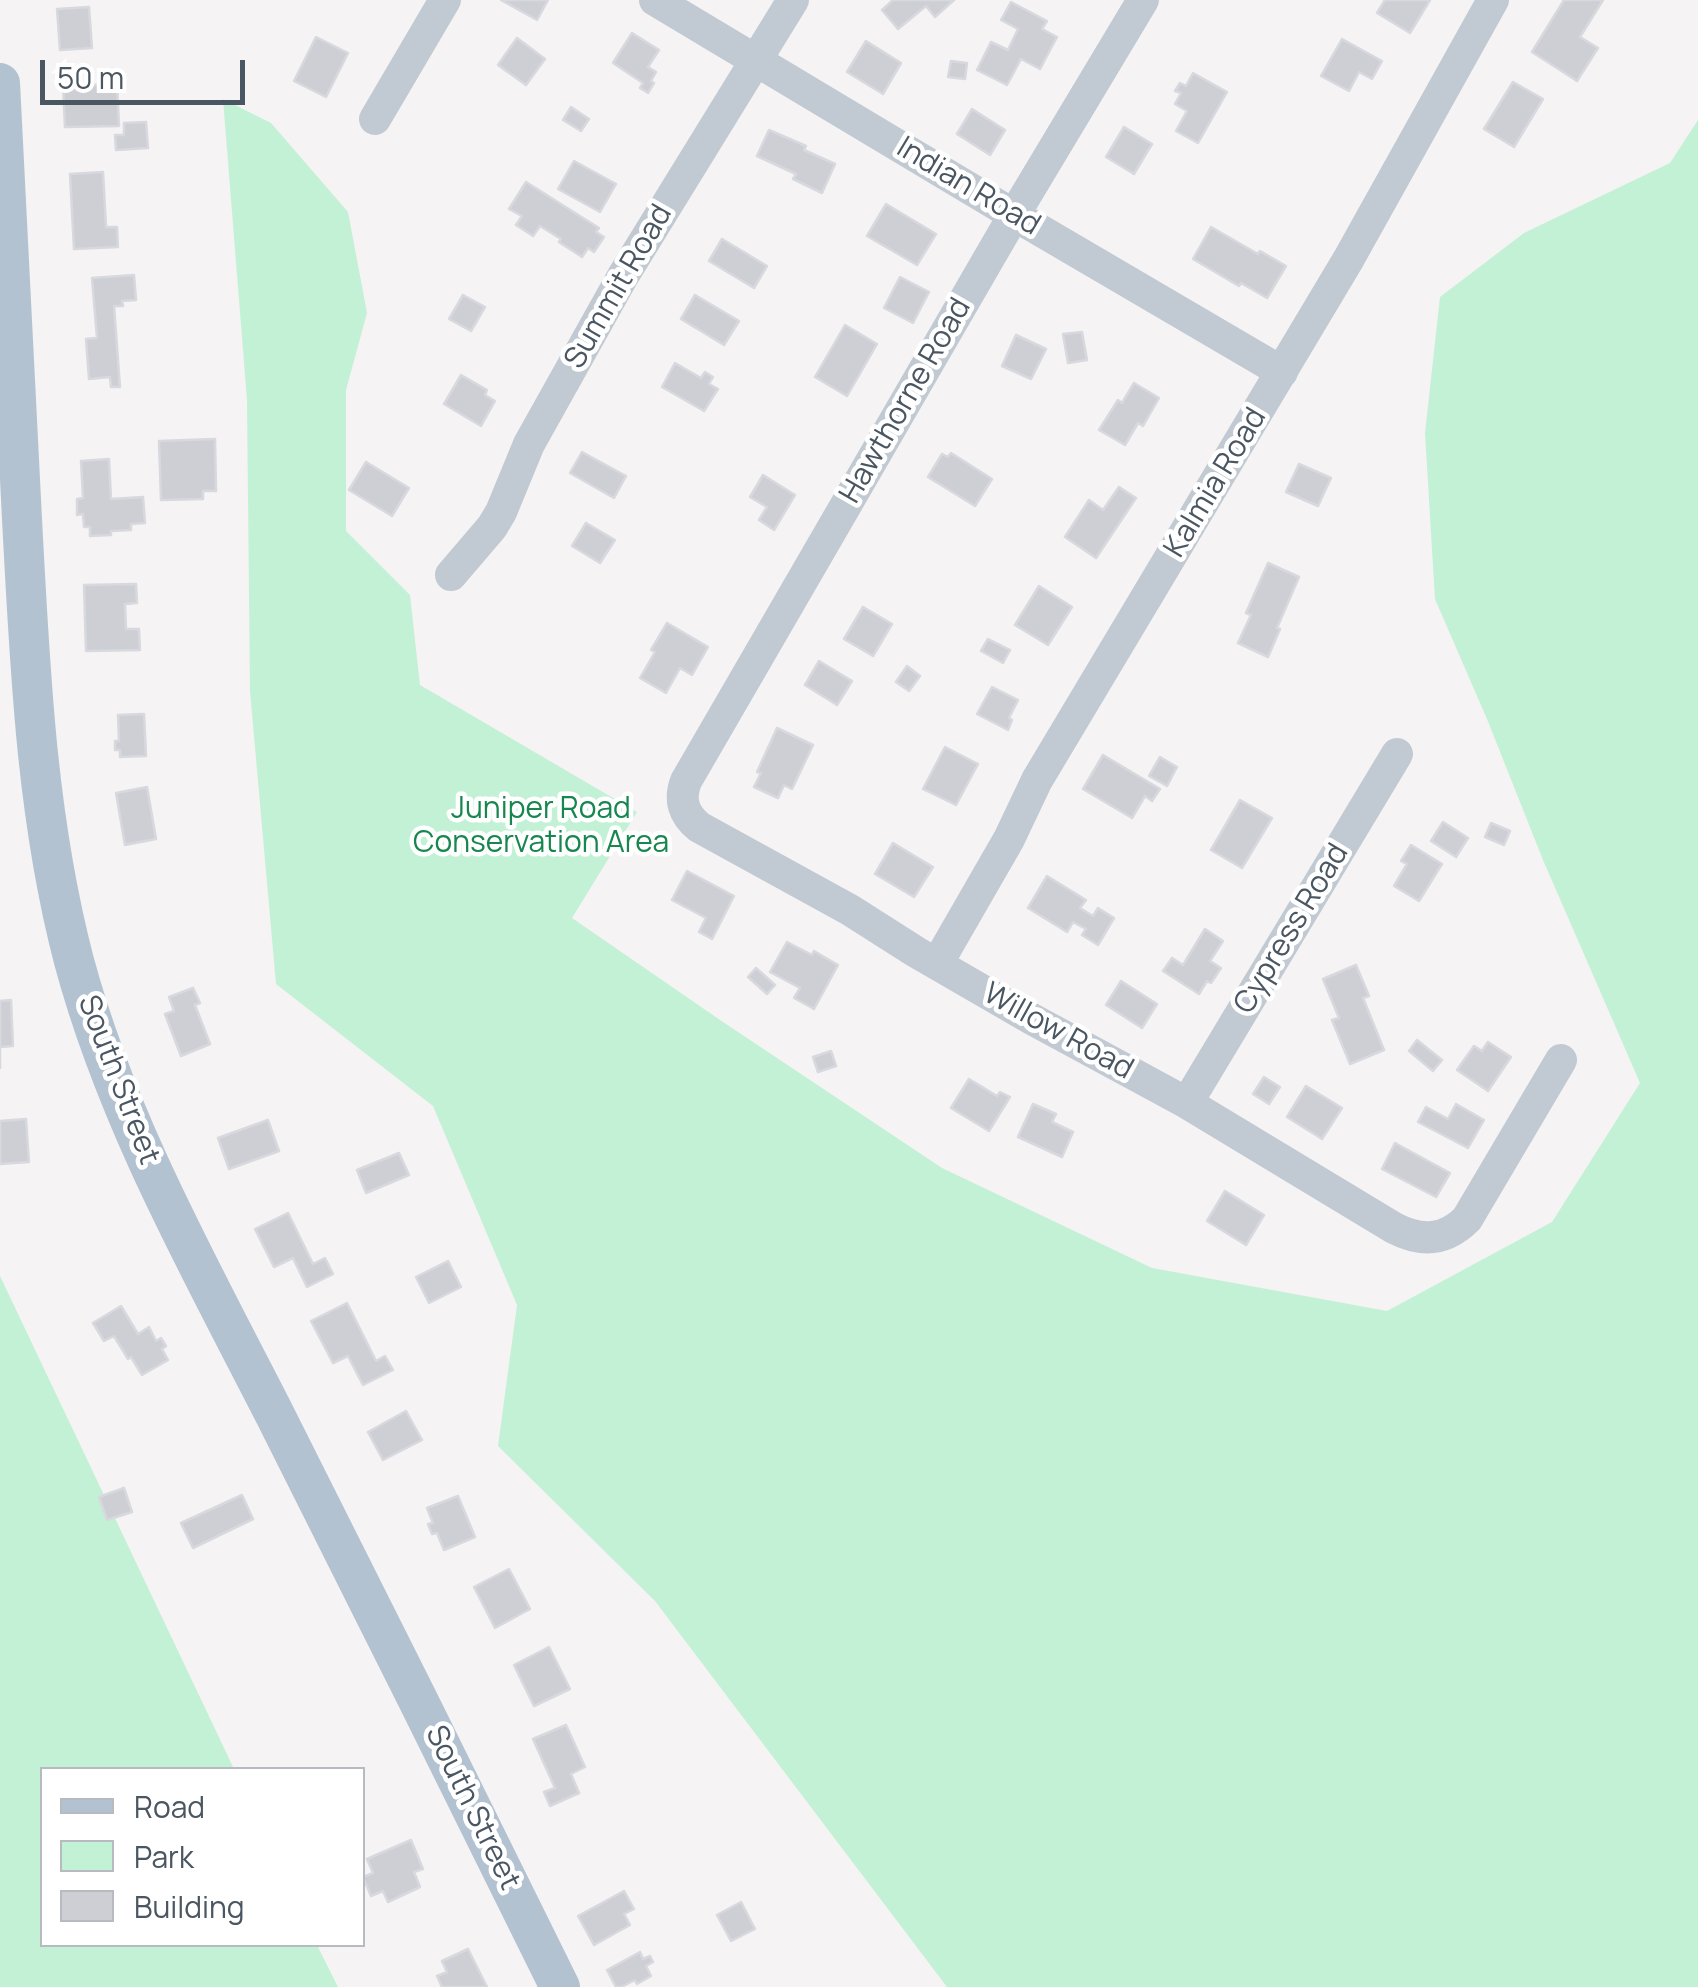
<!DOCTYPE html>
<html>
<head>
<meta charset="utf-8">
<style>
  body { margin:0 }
  #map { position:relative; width:1698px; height:1987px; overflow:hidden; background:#f5f3f3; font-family:Manrope,sans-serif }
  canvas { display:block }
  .legend { position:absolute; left:40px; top:1767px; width:325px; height:180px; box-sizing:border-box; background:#fff; border:2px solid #b7bbc0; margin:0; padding:12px 18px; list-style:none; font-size:30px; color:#4a5661 }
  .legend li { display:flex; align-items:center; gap:20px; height:50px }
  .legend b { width:50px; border:2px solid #b7bbc0 }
  .scale { position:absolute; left:40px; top:60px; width:205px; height:45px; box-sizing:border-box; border:5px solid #4a5661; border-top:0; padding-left:12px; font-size:30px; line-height:35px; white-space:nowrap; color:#4a5661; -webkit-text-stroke:8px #fff; paint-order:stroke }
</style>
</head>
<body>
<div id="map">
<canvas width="1698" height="1987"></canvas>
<ul class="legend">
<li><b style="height:12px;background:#b3c2d1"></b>Road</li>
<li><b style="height:28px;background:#c3f1d5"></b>Park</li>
<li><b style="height:28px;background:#cdcfd5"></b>Building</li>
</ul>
<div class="scale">50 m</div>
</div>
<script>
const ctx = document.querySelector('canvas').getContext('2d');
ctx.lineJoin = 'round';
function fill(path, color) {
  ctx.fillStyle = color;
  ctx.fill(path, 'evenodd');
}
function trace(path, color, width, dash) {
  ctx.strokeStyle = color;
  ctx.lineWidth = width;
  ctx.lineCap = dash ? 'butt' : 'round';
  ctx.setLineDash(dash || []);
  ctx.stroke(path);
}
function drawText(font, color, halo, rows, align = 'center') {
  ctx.font = font + ' Manrope,sans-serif';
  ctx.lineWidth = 9;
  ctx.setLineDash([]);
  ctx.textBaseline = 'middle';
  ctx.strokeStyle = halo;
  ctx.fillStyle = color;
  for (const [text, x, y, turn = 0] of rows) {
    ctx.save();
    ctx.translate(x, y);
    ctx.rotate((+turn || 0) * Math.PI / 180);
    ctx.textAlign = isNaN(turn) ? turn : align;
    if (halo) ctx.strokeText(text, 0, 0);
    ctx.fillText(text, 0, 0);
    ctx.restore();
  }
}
fill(new Path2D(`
  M223 99 271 123 348 212 367 313 346 390V531L410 595 420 685 637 812 572 918 723 1022 942 1168 1152 1268 1387 1311 1552 1222 1640 1083 1543 860 1487 719 1435 599 1425 433 1440 297 1524 233 1670 163 1698 120V1987H947L655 1601 498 1446 517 1305 433 1106 276 984 250 691 247 400Z
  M0 1276 234 1769 42 1770V1944L317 1945 338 1987H0Z`), '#c3f1d5');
const building = new Path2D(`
  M501 0H548L537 20Z
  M893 0H954L935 17 926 6 898 29 882 10Z
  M1385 0H1430L1410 33 1377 13Z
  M1564 0H1603L1580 37 1598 48 1577 81 1532 52Z
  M1011 2 1047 21 1042 29 1057 37 1040 69 1021 59 1007 85 977 70 991 42 1008 50 1018 29 1001 20Z
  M89 7 92 48 60 50 57 9Z
  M632 33 659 50 648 67 656 72 651 81 654 83 648 93 640 88 643 83 613 63Z
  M316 37 348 53 326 97 294 81Z
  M517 38 545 59 526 85 498 65Z
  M1342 39 1382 61 1372 79 1359 72 1349 91 1321 76Z
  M866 41 901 63 883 94 847 72Z
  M951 61 967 63 965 79 948 77Z
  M1193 73 1227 92 1198 143 1176 131 1187 111 1175 104 1181 93 1175 91 1180 83 1186 86Z
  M1513 82 1543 99 1514 147 1484 129Z
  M117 84 119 126 65 127 63 86Z
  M571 107 589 119 581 131 563 120Z
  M972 109 1005 130 990 155 957 134Z
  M146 122 148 148 116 150 115 135H124V123Z
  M1124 127 1152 144 1134 174 1106 157Z
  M769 130 806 146 804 150 835 164 822 193 793 179 796 174 757 156Z
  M574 161 616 184 600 212 558 189Z
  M103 172 106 227H117L118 247 74 249 70 174Z
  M526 182 599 228 596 232 604 237 594 252 588 248 582 257 559 242 561 239 540 226 533 236 516 225 522 216 509 209Z
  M886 204 936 234 917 265 867 236Z
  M1211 227 1258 254 1260 251 1286 266 1267 298 1241 283 1239 286 1193 259Z
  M722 239 767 266 754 288 709 261Z
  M134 275 136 300 122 301 123 306H114L120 387H111L110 377 89 379 86 339 97 338 92 278Z
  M900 277 929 292 913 323 884 308Z
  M463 295 485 307 471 331 449 319Z
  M695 295 739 321 724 345 681 319Z
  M845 325 877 344 847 396 815 377Z
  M1082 332 1087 360 1068 363 1063 334Z
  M1016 335 1046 349 1031 379 1002 366Z
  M675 363 701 378 705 372 713 377 709 384 718 389 704 411 662 387Z
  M461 375 487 390 485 395 495 401 481 426 444 404Z
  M1134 383 1159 398 1143 426 1138 423 1125 445 1099 430 1118 400 1122 403Z
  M215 439 216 491H203V499L161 500 159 441Z
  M582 452 626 476 614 498 570 473Z
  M951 453 992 479 975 506 928 477 942 454 948 457Z
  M109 459 111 499 143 497 145 523 131 524V530L111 531V535L90 536V527H84L83 514 77 515V499L83 498 81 461Z
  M366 462 409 488 392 516 349 490Z
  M1299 464 1331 478 1318 506 1286 492Z
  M763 475 795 495 774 530 759 520 767 507 750 497Z
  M1119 487 1136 498 1096 558 1065 537 1089 500 1103 510Z
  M586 523 615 540 600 563 572 546Z
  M1268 563 1299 577 1277 628 1280 629 1268 657 1238 643 1251 615 1246 613Z
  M136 584 137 603 125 604 126 629H139L140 650 86 651 84 585Z
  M1039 586 1072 607 1048 645 1015 625Z
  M863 607 892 624 873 656 844 639Z
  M667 623 708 647 692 675 680 668 666 693 640 678 655 652 651 650Z
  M988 639 1010 650 1003 663 981 651Z
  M819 661 852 681 837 705 805 685Z
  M907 666 920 676 909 691 896 682Z
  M992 687 1018 700 1009 718 1012 720 1008 730 977 714Z
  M144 714 146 756 120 757V750H115V741H119L118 715Z
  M777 728 813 745 792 789 784 785 778 798 754 787 761 773 757 772Z
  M945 747 978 764 956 805 923 789Z
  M1103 755 1160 789 1152 801 1145 796 1132 818 1083 789Z
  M1160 757 1177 767 1167 786 1149 776Z
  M147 787 156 839 125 845 116 793Z
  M1240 800 1272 818 1242 868 1211 850Z
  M1443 822 1468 838 1456 857 1431 841Z
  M1491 823 1510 831 1504 845 1485 837Z
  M893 843 933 867 914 897 875 874Z
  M1411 845 1442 864 1419 901 1394 886 1407 864 1401 861Z
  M687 871 734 896 712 939 699 932 706 918 672 900Z
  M1047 876 1086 900 1080 908 1093 916 1098 908 1114 918 1098 945 1082 935 1086 929 1073 922 1067 932 1028 908Z
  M1205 929 1223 941 1210 961 1221 968 1211 983 1207 981 1199 994 1163 971 1172 958 1183 965Z
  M787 942 812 955 814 951 838 965 814 1009 794 998 800 988 770 972Z
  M1356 965 1369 996 1363 998 1384 1050 1350 1064 1332 1020 1339 1018 1323 979Z
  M756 968 775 985 767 994 748 977Z
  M1121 981 1157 1004 1142 1028 1106 1005Z
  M193 988 200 1003 195 1005 210 1044 181 1056 165 1014 174 1011 169 997Z
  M11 1000 13 1046 0 1047V1068V1001Z
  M1417 1040 1442 1060 1433 1071 1409 1051Z
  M1488 1042 1511 1057 1488 1091 1457 1070 1474 1046 1482 1051Z
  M831 1051 836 1066 818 1072 813 1057Z
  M1264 1077 1280 1087 1269 1104 1253 1094Z
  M969 1079 997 1096 1000 1092 1010 1097 989 1131 951 1108Z
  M1306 1086 1342 1108 1322 1139 1287 1117Z
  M1033 1104 1056 1114 1052 1122 1073 1132 1062 1157 1018 1137Z
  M1456 1104 1484 1120 1468 1148 1418 1122 1426 1107 1448 1119Z
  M26 1119 29 1162 0 1164V1121Z
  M268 1120 279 1151 229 1169 218 1138Z
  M1395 1143 1450 1173 1436 1197 1382 1169Z
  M399 1153 409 1175 366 1193 357 1170Z
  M1225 1191 1264 1215 1246 1245 1207 1221Z
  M288 1213 313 1264 325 1258 333 1274 307 1287 293 1258 274 1267 255 1229Z
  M448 1261 461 1287 429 1303 416 1277Z
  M347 1303 376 1361 385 1356 393 1370 363 1385 348 1356 333 1363 311 1321Z
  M121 1306 138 1334 149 1327 156 1341 161 1338 166 1346 162 1349 168 1360 142 1375 131 1357 128 1359 114 1336 104 1341 93 1323Z
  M406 1411 422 1440 383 1460 368 1432Z
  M124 1488 132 1512 107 1520 99 1497Z
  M242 1495 253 1519 193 1548 181 1523Z
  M458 1496 475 1537 444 1550 437 1533 432 1534 428 1524 433 1523 427 1508Z
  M509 1569 530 1609 495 1628 474 1587Z
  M549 1647 570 1689 534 1706 514 1665Z
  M566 1725 585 1767 571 1774 579 1793 550 1806 544 1792 555 1788 533 1739Z
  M411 1840 423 1869 414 1872 420 1887 388 1902 383 1891 371 1896 363 1877 373 1873 367 1859Z
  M624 1891 634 1909 624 1914 630 1925 594 1945 578 1916Z
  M741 1902 755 1929 731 1941 717 1915Z
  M468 1949 487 1987H442L437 1976 447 1972 442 1961Z
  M640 1952 643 1959 650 1956 653 1962 646 1966 651 1976 637 1984 635 1980 621 1987H616L607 1970Z`);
fill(building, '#cdcfd5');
trace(building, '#d7d9de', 2.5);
trace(new Path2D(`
  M655 0 1014 215 1282 372
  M1143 0 1014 215 686 781C679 799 683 814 699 827L850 910 916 952 1030 1018 1187 1103 1394 1228C1421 1242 1445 1241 1467 1219L1561 1060
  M375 119 445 0
  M451 575 492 527 501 512 529 444 623 276 793 0
  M937 964 1009 839 1037 780 1348 260 1493 0
  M1187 1103 1397 754`), '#c1cad2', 32);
trace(new Path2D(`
  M0 83C7 228 15 373 22 519 30 668 36 816 74 961 117 1121 200 1268 275 1415 371 1605 466 1796 560 1987`), '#b3c2d1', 40);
drawText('30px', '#4a5661', '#fff', [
  ["Indian Road",968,187,31],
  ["Summit Road",619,287,-60],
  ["Hawthorne Road",906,401,-60],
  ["Kalmia Road",1216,483,-59],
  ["Cypress Road",1292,929,-59],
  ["Willow Road",1058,1032,29],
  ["South Street",118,1080,69],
  ["South Street",472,1808,64]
]);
drawText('30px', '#17864f', '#fff', [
  ["Juniper Road",541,810],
  ["Conservation Area",541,844]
]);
</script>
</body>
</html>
